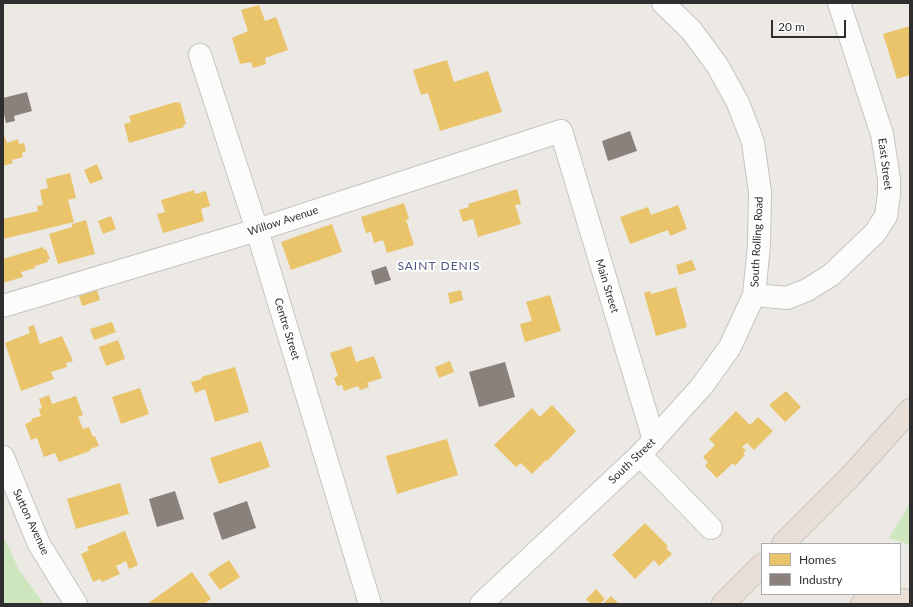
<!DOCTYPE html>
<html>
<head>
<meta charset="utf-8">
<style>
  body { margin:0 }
  #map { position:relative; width:913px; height:607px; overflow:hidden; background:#ece8e4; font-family:Lato,sans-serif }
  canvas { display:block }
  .frame { position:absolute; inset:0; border:4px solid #2e2e2e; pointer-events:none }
  .legend { position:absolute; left:761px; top:543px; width:140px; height:52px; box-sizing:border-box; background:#fff; border:1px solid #ababab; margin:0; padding:5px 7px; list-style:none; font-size:12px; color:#2e2e2e }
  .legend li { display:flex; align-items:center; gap:8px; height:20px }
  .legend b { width:20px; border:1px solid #ababab }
  .scale { position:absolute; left:771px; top:20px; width:75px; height:18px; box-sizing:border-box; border:2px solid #2e2e2e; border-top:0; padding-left:5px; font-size:12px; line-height:14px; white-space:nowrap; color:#2e2e2e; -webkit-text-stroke:3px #fff; paint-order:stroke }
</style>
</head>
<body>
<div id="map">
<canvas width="913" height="607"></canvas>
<div class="frame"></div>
<ul class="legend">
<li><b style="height:11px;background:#e9c46a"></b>Homes</li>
<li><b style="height:11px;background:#8a817c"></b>Industry</li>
</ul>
<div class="scale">20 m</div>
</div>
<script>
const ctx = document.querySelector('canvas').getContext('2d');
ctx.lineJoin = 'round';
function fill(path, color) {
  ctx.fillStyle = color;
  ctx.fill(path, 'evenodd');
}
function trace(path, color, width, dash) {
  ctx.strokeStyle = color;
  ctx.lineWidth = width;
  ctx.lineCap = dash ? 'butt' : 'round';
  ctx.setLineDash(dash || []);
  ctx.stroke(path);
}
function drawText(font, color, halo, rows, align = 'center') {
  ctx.font = font + ' Lato,sans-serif';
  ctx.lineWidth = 4;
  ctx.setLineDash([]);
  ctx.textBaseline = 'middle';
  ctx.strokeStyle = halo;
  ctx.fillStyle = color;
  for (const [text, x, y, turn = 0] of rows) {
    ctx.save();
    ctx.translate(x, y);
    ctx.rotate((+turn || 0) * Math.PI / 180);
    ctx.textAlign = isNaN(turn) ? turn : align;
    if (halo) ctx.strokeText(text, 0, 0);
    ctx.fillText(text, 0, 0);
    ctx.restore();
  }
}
fill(new Path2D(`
  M910 503V545L889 538Z
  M3 535 19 570 44 604H3Z`), '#cee6be');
fill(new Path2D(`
  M259 5 265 21 276 17 278 22 288 50 265 58 266 64 253 68 251 62 240 64 232 38 248 31 241 10Z
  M910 26V75L897 79 883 34Z
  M447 60 454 82 488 71 502 112 440 131 428 93 421 95 413 70Z
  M176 102 177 103 180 102 186 124 183 125 184 127 129 143 124 124 131 122 129 116Z
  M3 132 7 143 18 139 19 144 24 143 26 151 22 153 23 157 12 160 13 163 3 166Z
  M97 164 103 179 90 184 84 170Z
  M70 173 76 198 68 200 74 222 3 239V219L38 211 37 206 43 205 40 190 48 188 46 179Z
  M517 189 521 204 515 205 521 224 478 237 473 219 463 222 459 210 469 207 468 204Z
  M194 190 195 194 206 191 210 206 201 209 204 221 163 233 157 214 165 212 161 200Z
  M404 203 409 219 406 220 414 245 387 253 383 240 374 243 371 232 366 233 361 217Z
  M678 205 687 229 670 236 668 230 630 244 620 217 648 207 651 215Z
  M111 216 116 229 103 234 98 221Z
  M86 220 95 254 58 264 49 234 72 227V224Z
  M332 224 342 252 291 270 281 242Z
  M43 247 44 250 46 249 50 259H47L48 262 35 266V268L21 272 23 277 3 283V259Z
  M692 260 696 270 679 275 676 265Z
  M676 287 687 327 656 336 644 293 650 291 651 294Z
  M97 290 100 300 82 306 79 296Z
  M461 290 463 300 450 304 448 293Z
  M550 295 561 331 525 342 520 324 532 321 526 302Z
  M112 322 116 332 94 340 90 329Z
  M34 325 40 344 62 336 73 361 66 363 67 367 51 372 54 379 21 391 5 343 30 333 28 327Z
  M118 340 125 359 106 366 99 347Z
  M351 346 356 362 374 356 382 378 367 383 369 387 360 390 358 386 344 391 342 385 337 386 334 378 338 376 330 353Z
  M450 361 454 372 439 378 435 367Z
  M235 367 249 412 215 422 205 389 195 393 191 382 202 379 201 377Z
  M140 388 149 414 121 424 112 397Z
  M786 391 801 407 785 422 769 405Z
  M49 395 52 404 76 396 83 415 78 417 83 429 89 427 93 437 95 436 99 446 90 449V451L59 462 55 453 44 457 37 438 31 440 25 424 32 421 31 419 41 416 39 409 42 408 39 399Z
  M552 405 576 431 547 461 546 460 532 474 521 463 516 467 494 445 532 408 540 417Z
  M736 411 750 425 758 417 773 431 754 450 747 443 742 447 746 450 743 453 745 455 735 466 733 463 717 478 705 466 708 462 703 457 715 445 709 439Z
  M447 439 458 475 397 494 386 456Z
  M261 441 270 467 219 484 210 458Z
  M120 483 129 514 76 529 67 499Z
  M645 523 668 546 666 548 672 554 659 566 654 560 635 579 612 555Z
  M125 531 138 565 129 569 126 561 116 566 120 574 102 582 100 579 93 582 81 554 89 550 87 547Z
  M229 560 240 577 220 590 208 574Z
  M192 572 211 599 204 604H147Z
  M596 589 605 599 600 604H591L586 599Z
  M611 596 618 603 617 604H603Z`), '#e9c46a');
fill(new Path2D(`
  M27 92 32 111 14 116 15 121 6 123 3 110V98Z
  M630 131 637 151 608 161 602 141Z
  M386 266 391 280 375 285 371 271Z
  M505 362 515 397 479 407 469 372Z
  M175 491 184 519 157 527 149 499Z
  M247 501 256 528 222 540 213 513Z`), '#8a817c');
const minor = new Path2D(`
  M200 55 257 230 370 604
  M754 295 787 298 807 290 831 275 875 233 886 216 889 194V179L882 134 839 3
  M3 306 257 230 561 131 654 440
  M640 455 711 528
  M3 457 39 544 76 604
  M481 604 640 455 702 386 730 347 754 295 759 245 760 192 753 142 738 103 717 65 691 30 663 3`);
const highway = new Path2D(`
  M783 544 850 477 910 410
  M723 604 762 565
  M862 604 897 600 910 601`);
trace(minor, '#c5c4c5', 24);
trace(highway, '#c6c5c4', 24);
trace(minor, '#fcfcfb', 22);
trace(highway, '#eadfd6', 22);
drawText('11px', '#2e2e2e', '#fff', [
  ["East Street",885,164,83],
  ["Willow Avenue",283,221,-18],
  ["South Rolling Road",757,242,-87],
  ["Main Street",607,286,73],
  ["Centre Street",287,329,73],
  ["South Street",632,461,-44],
  ["Sutton Avenue",31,522,65]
]);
ctx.letterSpacing = '1px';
drawText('12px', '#4d5680', '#fff', [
  ["SAINT DENIS",439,266]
]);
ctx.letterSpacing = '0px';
</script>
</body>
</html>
